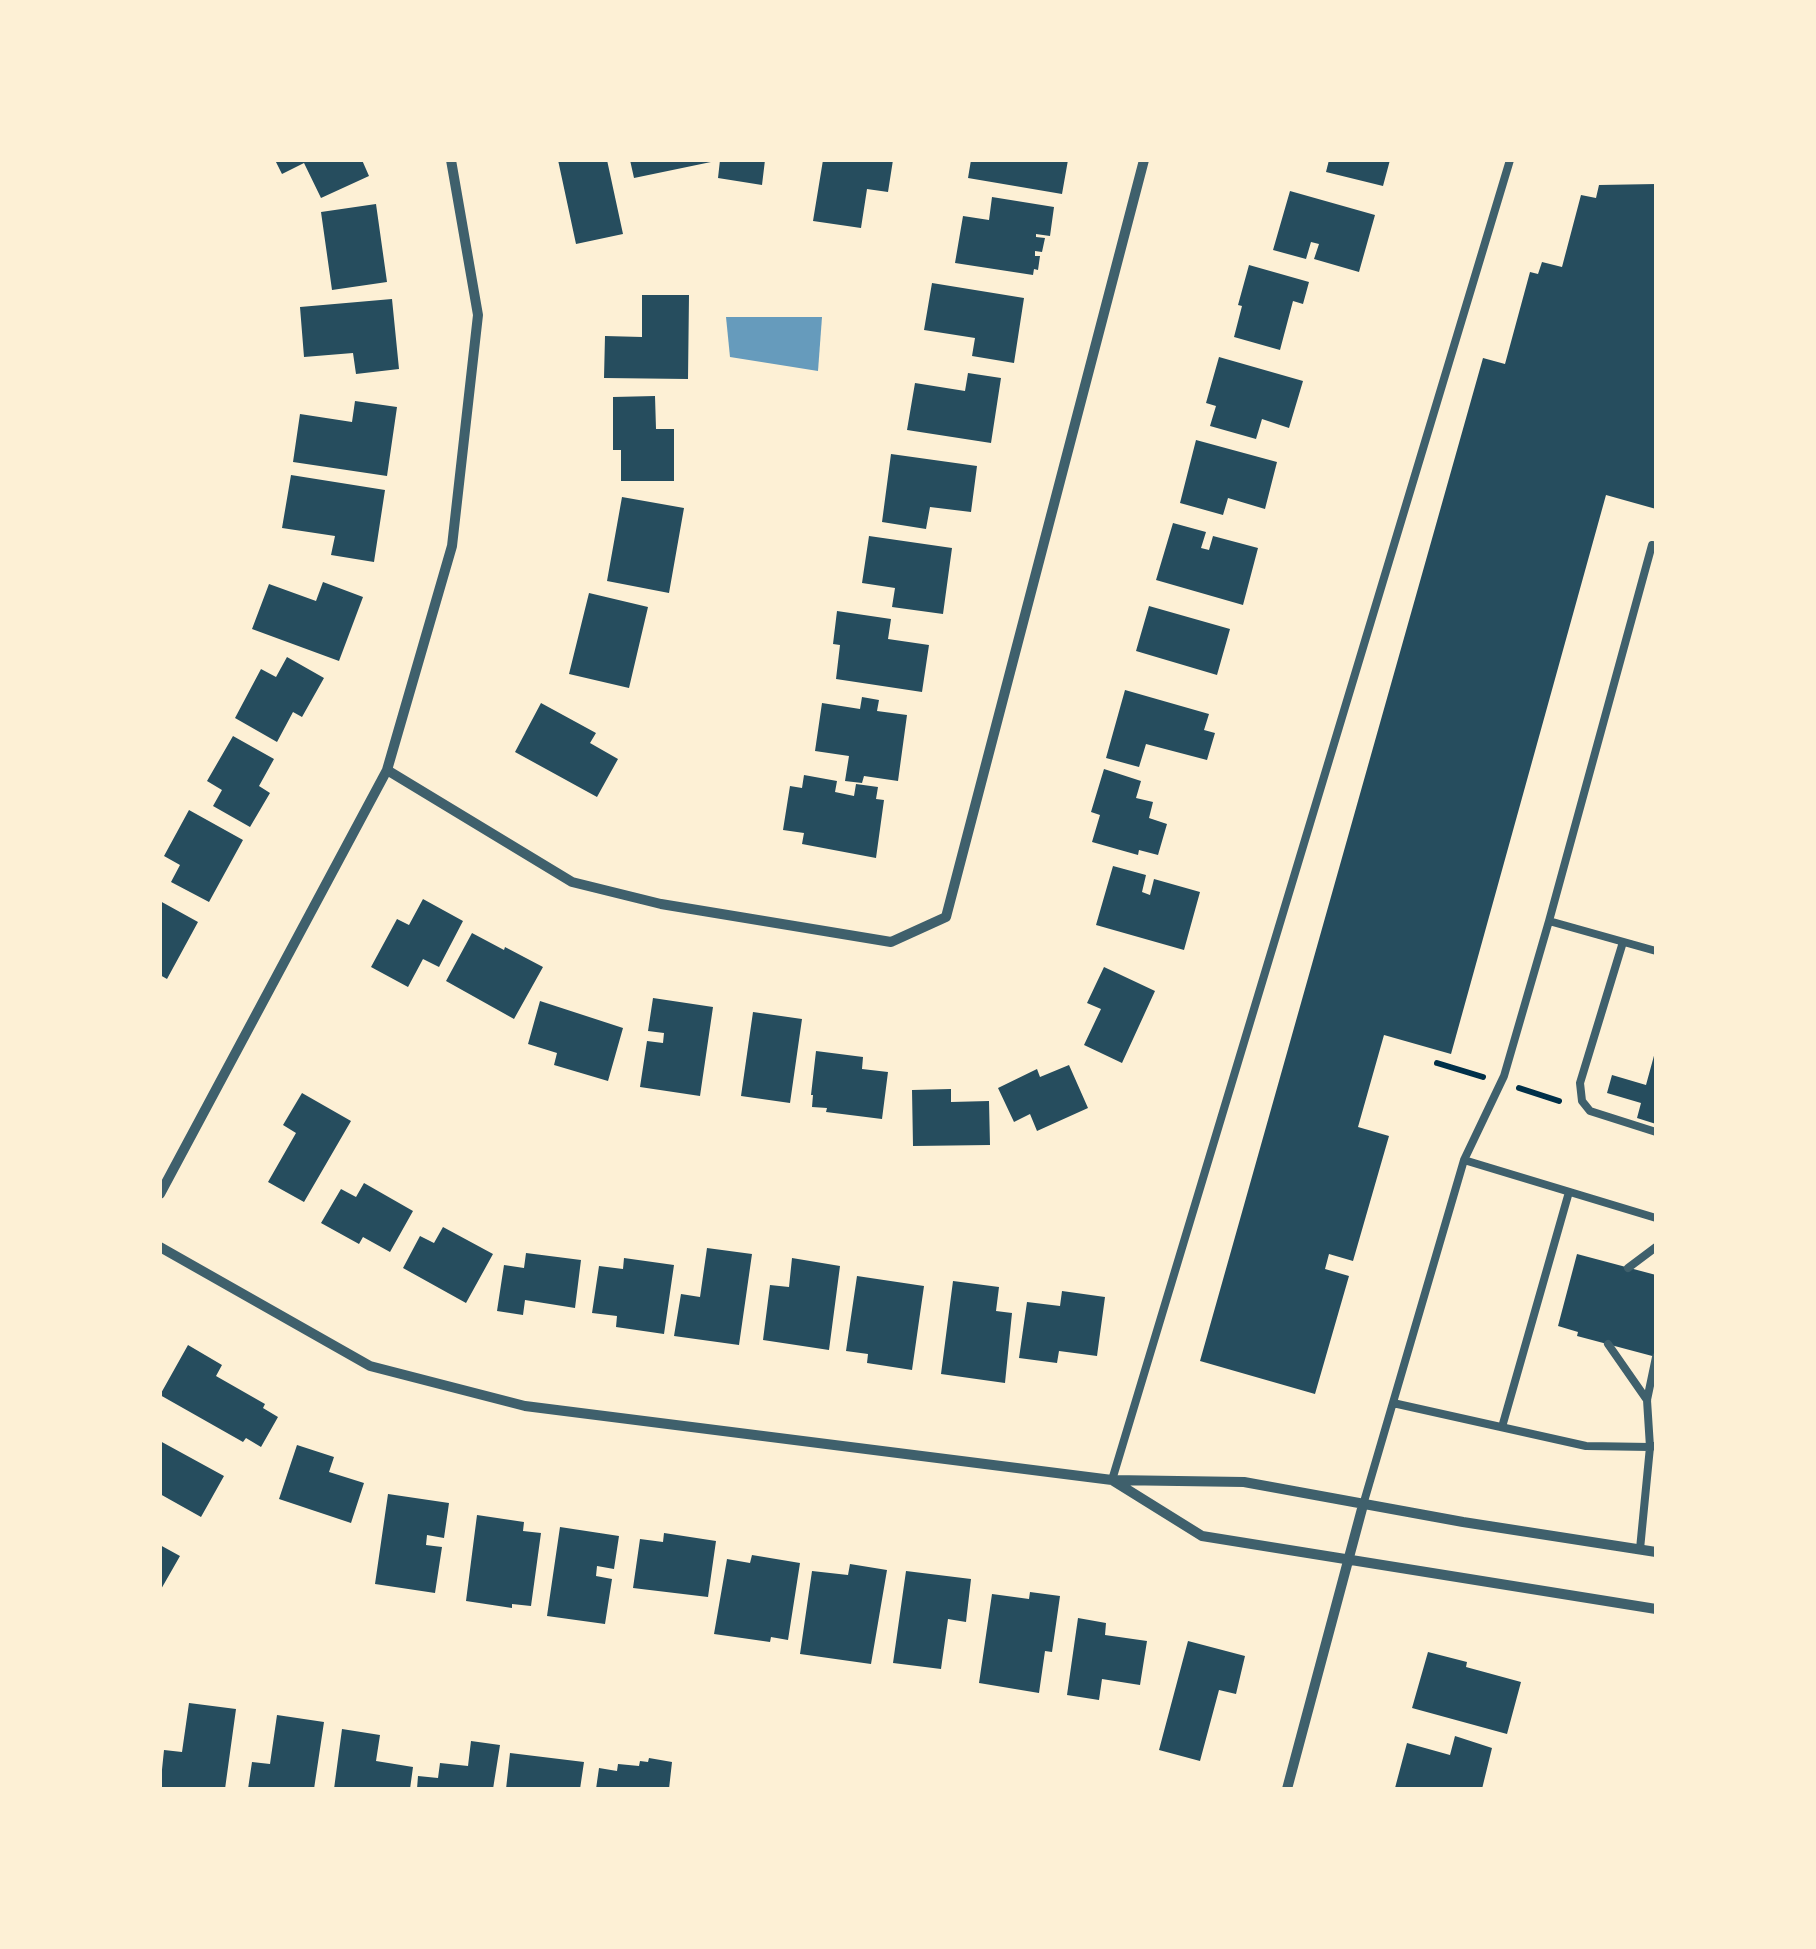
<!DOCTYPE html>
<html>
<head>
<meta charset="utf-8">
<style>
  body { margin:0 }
  #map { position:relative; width:1816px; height:1949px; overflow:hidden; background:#fdf0d5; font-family:Bitter,serif }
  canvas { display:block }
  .frame { position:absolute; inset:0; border:162px solid #fdf0d5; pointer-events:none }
</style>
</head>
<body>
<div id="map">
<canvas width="1816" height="1949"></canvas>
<div class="frame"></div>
</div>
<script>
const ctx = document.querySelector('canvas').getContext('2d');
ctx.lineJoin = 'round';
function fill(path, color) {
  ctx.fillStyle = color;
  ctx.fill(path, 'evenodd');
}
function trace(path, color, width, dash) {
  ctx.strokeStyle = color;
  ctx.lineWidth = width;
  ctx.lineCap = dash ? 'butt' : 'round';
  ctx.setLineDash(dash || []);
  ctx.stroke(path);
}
fill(new Path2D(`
  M726 317H822L818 371 730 357Z`), '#669bbc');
fill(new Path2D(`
  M275 160H362L369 176 321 198 304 163 282 174Z
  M558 160H607L623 234 576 244Z
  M630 160H711V162L634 178Z
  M720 160H765L762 185 718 178Z
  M823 160H893L888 192 867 189 861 228 813 221Z
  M971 160H1068L1062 194 968 178Z
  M1329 160H1390L1383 186 1326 172Z
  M1656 184V509L1606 495 1451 1054 1384 1035 1358 1127 1389 1136 1353 1261 1329 1254 1325 1269 1349 1276 1315 1394 1200 1361 1483 358 1505 364 1530 272 1538 274 1542 262 1562 267 1581 195 1596 198 1599 185Z
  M1290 191 1375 215 1359 272 1314 259 1319 244 1311 242 1306 259 1273 250Z
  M992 197 1054 207 1050 236 1036 234V237L1045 238 1042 252 1035 251V256H1040L1038 270 1034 269 1033 275 955 263 963 216 989 220Z
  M376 204 387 282 332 290 321 212Z
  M1249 265 1309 282 1303 304 1293 301 1280 350 1234 337 1242 306 1238 305Z
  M932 283 1024 298 1014 363 972 356 975 338 924 330Z
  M642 295H689L688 379 604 378 605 336 642 337Z
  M392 299 399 369 356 374 353 353 304 357 300 307Z
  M1219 357 1303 381 1289 428 1262 419 1256 439 1210 426 1216 406 1206 403Z
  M968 373 1001 378 991 443 907 430 915 383 965 391Z
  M655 396 656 429H674V481H621V450H613V397Z
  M355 401 397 407 387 476 293 462 300 414 352 422Z
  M1196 440 1277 462 1265 509 1228 498 1223 515 1180 503Z
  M891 454 977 466 971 512 930 507 926 529 882 522Z
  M291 475 385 490 374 562 331 555 335 536 282 528Z
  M622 497 684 508 669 593 607 581Z
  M1173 523 1206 532 1201 548 1209 550 1213 536 1258 548 1243 605 1156 580Z
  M869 536 952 548 943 614 892 607 895 588 862 583Z
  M323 582 363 597 339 661 252 629 269 584 316 601Z
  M589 593 648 607 629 688 569 674Z
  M1149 606 1230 629 1217 675 1136 651Z
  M837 611 891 619 888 639 929 645 922 692 836 679 840 645 833 644Z
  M287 657 324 678 302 717 293 712 277 742 235 718 261 669 276 677Z
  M1125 690 1209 714 1204 730 1215 733 1207 760 1146 744 1139 767 1106 758Z
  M862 697 879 700 877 711 907 715 898 781 864 776 862 783 845 781 849 756 815 751 822 703 860 709Z
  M541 703 596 733 590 743 618 759 597 797 515 752Z
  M233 736 274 759 259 786 270 793 250 827 213 806 222 790 207 781Z
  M1104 769 1141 781 1136 798 1153 802 1149 818 1167 824 1158 855 1139 850 1138 855 1092 842 1100 815 1091 812Z
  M804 775 837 781 835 792 854 796 856 784 878 787 876 799 884 800 876 858 802 844 804 833 783 830 790 786 802 788Z
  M189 810 243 840 209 902 171 882 180 865 164 856Z
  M1113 866 1146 875 1142 892 1150 895 1154 879 1200 892 1184 950 1096 925Z
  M423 899 463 921 439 967 423 959 408 987 371 967 397 919 409 925Z
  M160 901 198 922 167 979 160 975Z
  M472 933 504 950 505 947 543 967 514 1019 446 981Z
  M1104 967 1155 991 1122 1063 1084 1045 1101 1009 1087 1003Z
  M653 998 713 1007 700 1096 640 1087 647 1041 663 1043 664 1033 648 1031Z
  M540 1001 623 1028 608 1081 554 1065 557 1053 528 1044Z
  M753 1012 802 1019 790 1103 741 1096Z
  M816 1051 863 1057 862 1069 888 1072 882 1119 826 1112 827 1108 812 1107 813 1095H811Z
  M1655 1052 1656 1053V1124L1637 1118 1641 1103 1607 1093 1612 1075 1646 1085Z
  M1069 1065 1088 1108 1037 1131 1030 1114 1014 1122 998 1088 1037 1069 1040 1077Z
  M951 1089V1102L989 1101 990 1145 913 1146 912 1090Z
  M302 1093 351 1121 304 1202 268 1182 296 1133 283 1125Z
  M364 1183 413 1211 390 1252 363 1237 359 1244 321 1223 341 1189 356 1197Z
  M443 1227 493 1254 466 1303 403 1268 420 1236 434 1243Z
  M707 1248 752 1254 739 1345 674 1336 681 1294 700 1297Z
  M526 1253 581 1260 575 1308 525 1300 523 1315 497 1311 504 1265 524 1268Z
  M1577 1254 1656 1275V1357L1577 1336 1578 1332 1558 1326Z
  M624 1258 674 1265 664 1334 616 1327 617 1316 592 1313 599 1266 623 1269Z
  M792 1258 840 1266 829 1350 763 1340 770 1285 789 1287Z
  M857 1276 924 1286 912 1370 867 1363 868 1354 846 1351Z
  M953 1281 999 1287 996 1311 1012 1313 1005 1383 941 1374Z
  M1062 1291 1105 1297 1097 1356 1059 1351 1057 1363 1019 1358 1027 1302 1060 1306Z
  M188 1345 222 1365 216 1376 265 1404 263 1408 278 1417 261 1447 246 1438 243 1442 160 1395Z
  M160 1441 224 1476 201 1517 160 1494Z
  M297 1445 334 1457 329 1472 364 1483 351 1523 279 1499Z
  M388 1494 449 1503 444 1538 427 1535 426 1545 442 1547 435 1593 375 1584Z
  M477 1515 524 1522 523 1531 541 1533 531 1606 512 1604V1608L466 1601Z
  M560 1527 619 1536 614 1569 597 1566 596 1576 612 1579 605 1624 547 1616Z
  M664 1533 716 1541 708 1597 633 1588 640 1539 663 1542Z
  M160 1545 180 1556 160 1591Z
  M752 1555 800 1563 788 1640 771 1637 770 1642 714 1634 727 1559 750 1563Z
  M850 1564 887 1570 871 1664 800 1654 812 1571 848 1575Z
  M906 1571 971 1579 966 1622 948 1619 941 1669 893 1663Z
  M1030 1592 1060 1596 1052 1652 1045 1651 1039 1693 979 1683 992 1594 1029 1599Z
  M1078 1618 1106 1623 1105 1635 1147 1641 1140 1685 1102 1679 1099 1700 1067 1695Z
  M1188 1641 1245 1656 1236 1694 1219 1690 1200 1761 1159 1750Z
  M1428 1652 1467 1662 1466 1667 1521 1682 1507 1734 1412 1708Z
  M189 1703 236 1709 225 1789H160L164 1750 182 1752Z
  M277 1715 324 1722 314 1789H248L252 1762 270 1764Z
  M342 1729 380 1735 376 1761 413 1767 410 1789H334Z
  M1455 1736 1492 1748 1482 1789 1395 1788 1407 1743 1450 1755Z
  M471 1741 500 1745 493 1789H417L418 1776 438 1778 440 1763 468 1766Z
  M510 1753 584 1762 580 1789H506Z
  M649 1758 672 1762 669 1789H596L599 1768 617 1771 618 1764 639 1766 640 1761 648 1762Z`), '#264d5e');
trace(new Path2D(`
  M1437 1063 1483 1077
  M1519 1088 1559 1101`), '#003049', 6);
trace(new Path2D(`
  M1549 921 1656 951
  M1623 942 1580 1083 1582 1101 1590 1111 1656 1132
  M1464 1160 1656 1218
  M1628 1268 1656 1247
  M1608 1344 1647 1400
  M1393 1403 1586 1446 1650 1447 1647 1400 1656 1357
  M1502 1427 1569 1192
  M1112 1480 1510 160
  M1363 1505 1464 1160 1504 1076 1549 921 1652 545 1656 546
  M1640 1549 1650 1447 1656 1446`), '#3f606c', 8);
trace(new Path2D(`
  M387 770 572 882 661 904 891 942 946 917 1144 160
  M160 1194 387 770 452 546 478 315 451 160
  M160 1247 370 1366 525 1406 1112 1480 1244 1482 1463 1522 1656 1552
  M1112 1480 1202 1536 1656 1609
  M1287 1789 1363 1505`), '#3f606c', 10);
</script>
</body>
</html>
